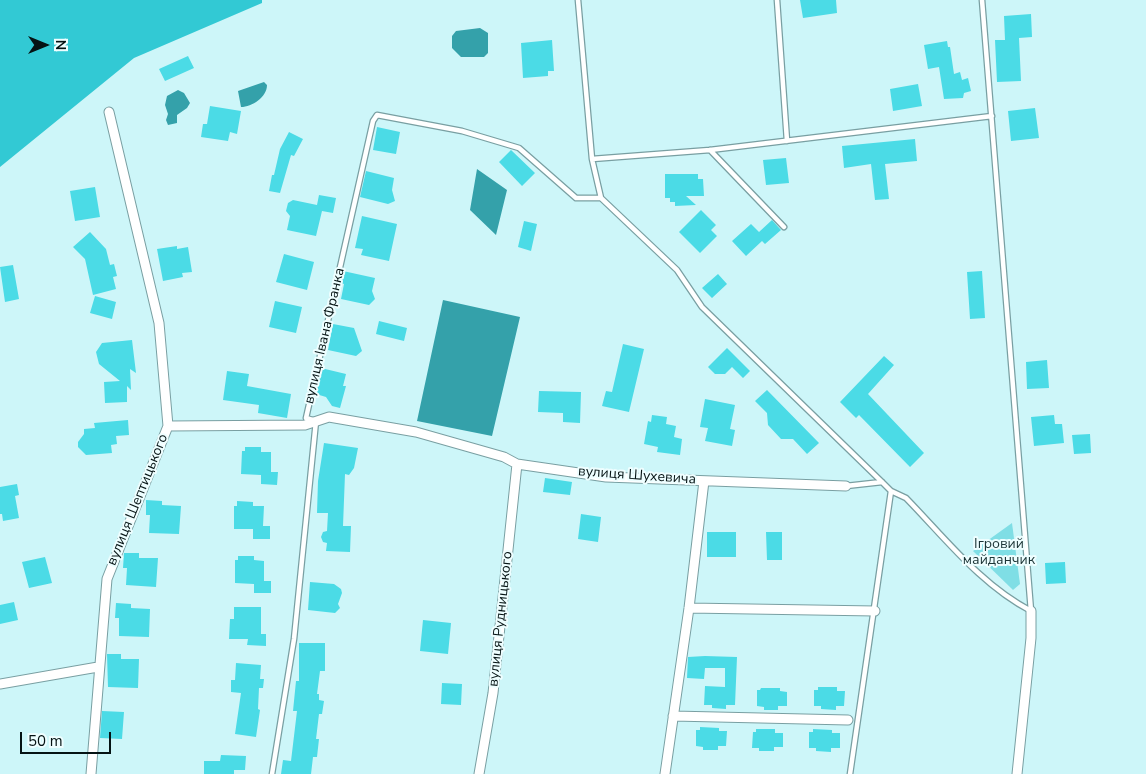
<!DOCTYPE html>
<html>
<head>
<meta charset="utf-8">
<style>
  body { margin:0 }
  #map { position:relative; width:1146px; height:774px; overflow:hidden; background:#cdf6f9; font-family:"Nunito Sans",sans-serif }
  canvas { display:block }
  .north { position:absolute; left:20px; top:20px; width:50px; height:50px; -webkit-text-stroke:4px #eefeff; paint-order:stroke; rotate:90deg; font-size:14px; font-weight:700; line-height:20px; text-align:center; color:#051314 }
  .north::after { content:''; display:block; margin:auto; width:18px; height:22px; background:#051314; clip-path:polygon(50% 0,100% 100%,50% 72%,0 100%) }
  .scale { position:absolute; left:20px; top:732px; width:91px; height:22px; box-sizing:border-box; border:2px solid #051314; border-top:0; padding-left:6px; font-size:15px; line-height:18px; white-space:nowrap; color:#051314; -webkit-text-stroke:4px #eefeff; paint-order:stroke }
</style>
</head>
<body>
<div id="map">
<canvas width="1146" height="774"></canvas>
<div class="north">N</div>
<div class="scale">50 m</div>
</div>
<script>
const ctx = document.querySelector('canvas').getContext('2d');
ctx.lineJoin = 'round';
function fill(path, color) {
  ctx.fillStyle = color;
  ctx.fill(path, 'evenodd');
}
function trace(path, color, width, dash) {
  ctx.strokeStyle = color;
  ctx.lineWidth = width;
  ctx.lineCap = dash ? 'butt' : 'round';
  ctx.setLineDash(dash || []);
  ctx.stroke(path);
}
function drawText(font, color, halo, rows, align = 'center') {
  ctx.font = font + ' "Nunito Sans",sans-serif';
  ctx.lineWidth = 4;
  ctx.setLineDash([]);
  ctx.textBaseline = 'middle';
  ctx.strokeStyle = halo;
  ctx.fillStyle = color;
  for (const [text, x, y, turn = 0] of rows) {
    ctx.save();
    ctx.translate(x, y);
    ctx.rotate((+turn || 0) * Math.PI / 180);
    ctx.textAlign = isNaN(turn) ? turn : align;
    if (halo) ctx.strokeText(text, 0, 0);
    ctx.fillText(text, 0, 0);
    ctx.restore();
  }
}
fill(new Path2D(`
  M1012 523 1020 584 1013 590 973 551Z`), '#7fdee5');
fill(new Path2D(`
  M0 0H262V3L134 58 0 167Z`), '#32c9d4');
fill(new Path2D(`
  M480 28 488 33V53L484 57H461L452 48V36L456 31Z
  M264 82 267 85C267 97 252 107 241 107L238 91Z
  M178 90 184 93 190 103 187 108 177 115V123L168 125 166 120 168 114 165 105 167 96Z
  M477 169 507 190 496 235 470 210Z
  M443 300 520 317 492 436 417 421Z`), '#34a1aa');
fill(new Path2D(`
  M800 0H836L837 13 803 18Z
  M1031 14 1032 37 1019 38 1021 81 997 82 995 40H1005L1004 16Z
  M552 40 554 71H548V76L523 78 521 43Z
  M947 41 948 47H950L954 74 960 72 962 80 968 78 971 91 964 93 963 98 944 99 939 67 928 69 924 45Z
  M188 56 194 68 165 81 159 69Z
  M918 84 922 106 893 111 890 89Z
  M210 106 241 111 237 134 230 132 228 141 201 137 203 124H207Z
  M1035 108 1039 138 1011 141 1008 111Z
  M377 127 400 132 396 154 373 150Z
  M289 132 303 139 294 156 291 155 280 193 269 191 272 175H274L280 149Z
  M915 139 917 161 885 164 889 199 875 200 871 164 844 168 842 146Z
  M511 150 535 173 522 186 499 162Z
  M786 158 789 183 766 185 763 160Z
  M366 171 394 178 392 190 395 201 388 204 360 197Z
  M665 174H698V179H703L704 196H686L696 205 675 206V202H670V198H665Z
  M95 187 100 217 75 221 70 191Z
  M319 195 336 198 333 213 322 211 316 236 287 230 290 216 286 211 288 203 293 200 317 205Z
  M701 210 716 225 711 230 717 236 700 253 679 232Z
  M362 216 397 224 389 261 361 255 363 249 355 248Z
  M772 220 781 230 765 244 762 241 746 256 732 241 751 224 759 232Z
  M524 221 537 224 531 251 518 247Z
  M90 232 106 249 110 265 114 264 117 276 113 277 116 289 93 295 85 259 73 247Z
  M177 246V249L188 247 192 272 182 273 183 277 163 281 157 249Z
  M284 254 314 262 307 290 276 282Z
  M13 265 19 299 5 302 0 267Z
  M343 271 375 278 372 291 375 299 369 305 341 299 344 284 341 283Z
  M982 271 985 318 970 319 967 272Z
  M718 274 727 284 712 298 702 288Z
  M95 296 116 302 112 319 90 313Z
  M275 301 302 307 296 333 269 327Z
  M379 321 407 328 404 341 376 334Z
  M333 324 354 328 362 351 356 356 328 350Z
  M132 340 136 373 130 369 131 390 127 386V402L105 403 104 382 120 381 99 364 96 352 102 343Z
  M623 344 644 349 629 412 602 406 606 391 612 392Z
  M727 348 750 371 743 378 732 367 725 374H715L708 367Z
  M884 356 894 365 868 394 924 453 910 467 859 415 856 418 840 402Z
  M1047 360 1049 388 1027 389 1026 362Z
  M321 368 346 374 343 386H346L340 408 332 406 326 397 316 394Z
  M227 371 249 374 247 386 291 394 287 418 258 413 259 405 223 400Z
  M767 390 819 443 807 454 793 439H781L768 425 767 413 755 401Z
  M539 391 581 392 580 423 563 422V413L538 412Z
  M705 399 735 405 730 429 735 430 732 446 705 441 708 428 700 427Z
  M652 415 667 417 666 424 676 426 674 437 682 439 680 455 657 452 658 447 644 444 648 421 651 422Z
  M1054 415 1055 424H1062L1064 443 1034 446 1031 417Z
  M128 420 129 435 116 436 117 444 111 445 112 453 86 455 78 447V442L84 434V429L95 428 94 423Z
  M1090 434 1091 453 1074 454 1072 435Z
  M324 443 358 448 354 468 349 475 345 474 343 526H351L350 552 326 551 327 543 323 542 321 537 323 532 327 531 328 513H317L318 481Z
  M245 447H261V452H271V472H278L277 485 261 484V475L241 474 242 451H245Z
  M545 478 572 482 570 495 543 492Z
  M17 484 19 495 15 496 19 518 3 521 2 514H0V487Z
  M146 500 162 501V505L181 506 179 534 149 533 150 515H146Z
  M237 501 253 502V506H264L263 526H270V539H253V529H234V506H237Z
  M581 514 601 517 598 542 578 539Z
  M707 532H736V557H707Z
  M766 532H782V560H767Z
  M124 553H139V558H158L156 587 126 585 127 568H123Z
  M238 556H254V560L264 561V581H271V593H254V584L235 583V560H238Z
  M45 557 52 583 29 588 22 562Z
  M1065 562 1066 583 1046 584 1045 563Z
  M310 582 334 584 341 589 342 593 338 604 340 608 335 613 308 610Z
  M14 602 18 620 0 624V605Z
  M116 603 131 604V608L150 609 149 637 119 636V618H115Z
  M234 607H261V634H266V646L247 645 248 639H229L230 619H234Z
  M423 620 451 623 448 654 420 651Z
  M299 643H325V671H320L317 694H319V700L324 701 322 714H319L316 739H319L317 757H313L311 774H281L283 760 291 761 297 711H293L296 681H299Z
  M107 654H121V659H139L138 688 108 687Z
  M705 656 737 657 735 705H726V709L712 708V705H704L705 686 725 687V668H705L704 679 687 678 688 657Z
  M236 663 261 665 260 679H264L263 688H259L258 709 260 710 256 737 235 734 241 693 231 692V680H235Z
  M442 683 462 684 461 705 441 704Z
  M818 687H837V691H845L844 706H836V710L821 709V706H814V690H818Z
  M761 688H780V691L787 692V706H778V710H764V707L757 706V690H760Z
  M102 711 124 712 122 739 100 738Z
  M700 727 719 728V731H727L726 746H718V750H703V747L696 746V730H700Z
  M756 729H775V733H783V747H774V751H759V748H752L753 732H756Z
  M813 729 832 730V733H840V748H831V752L816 751V748H809V732H813Z
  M221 755 246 756 245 770H234V774H204V761H220Z`), '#4bdbe6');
const lane = new Path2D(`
  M578 0 592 159 601 198 677 270 702 307 882 482 891 491 906 498C945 538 981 585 1031 611L982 0
  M777 0 787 141
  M710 150 784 227
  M592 159 710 150 992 116
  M846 486 882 482
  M272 774 294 639 316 421 306 418 373 121 377 115 462 131 519 148 576 198H601
  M850 774 891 491`);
const street = new Path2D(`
  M168 426 305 425 329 417 416 432 504 457 517 464 606 477 846 486
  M689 608 875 611
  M0 684 98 667
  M673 716 848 720
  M91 774 107 579 168 426 159 323 109 112
  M479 774 493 693 517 464
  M665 774 689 608 704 481
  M1017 774 1031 638V611`);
trace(lane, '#799fa2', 7);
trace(street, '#799fa2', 11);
trace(lane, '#fff', 4.5);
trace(street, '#fff', 9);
drawText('14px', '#051314', '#eefeff', [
  ["вулиця Івана Франка",325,336,-77],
  ["вулиця Шухевича",637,476,4],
  ["вулиця Шептицького",138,500,-68],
  ["вулиця Рудницького",501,619,-84]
]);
drawText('14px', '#1d3537', '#eefeff', [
  ["Ігровий",999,545],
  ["майданчик",999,561]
]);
</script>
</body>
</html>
